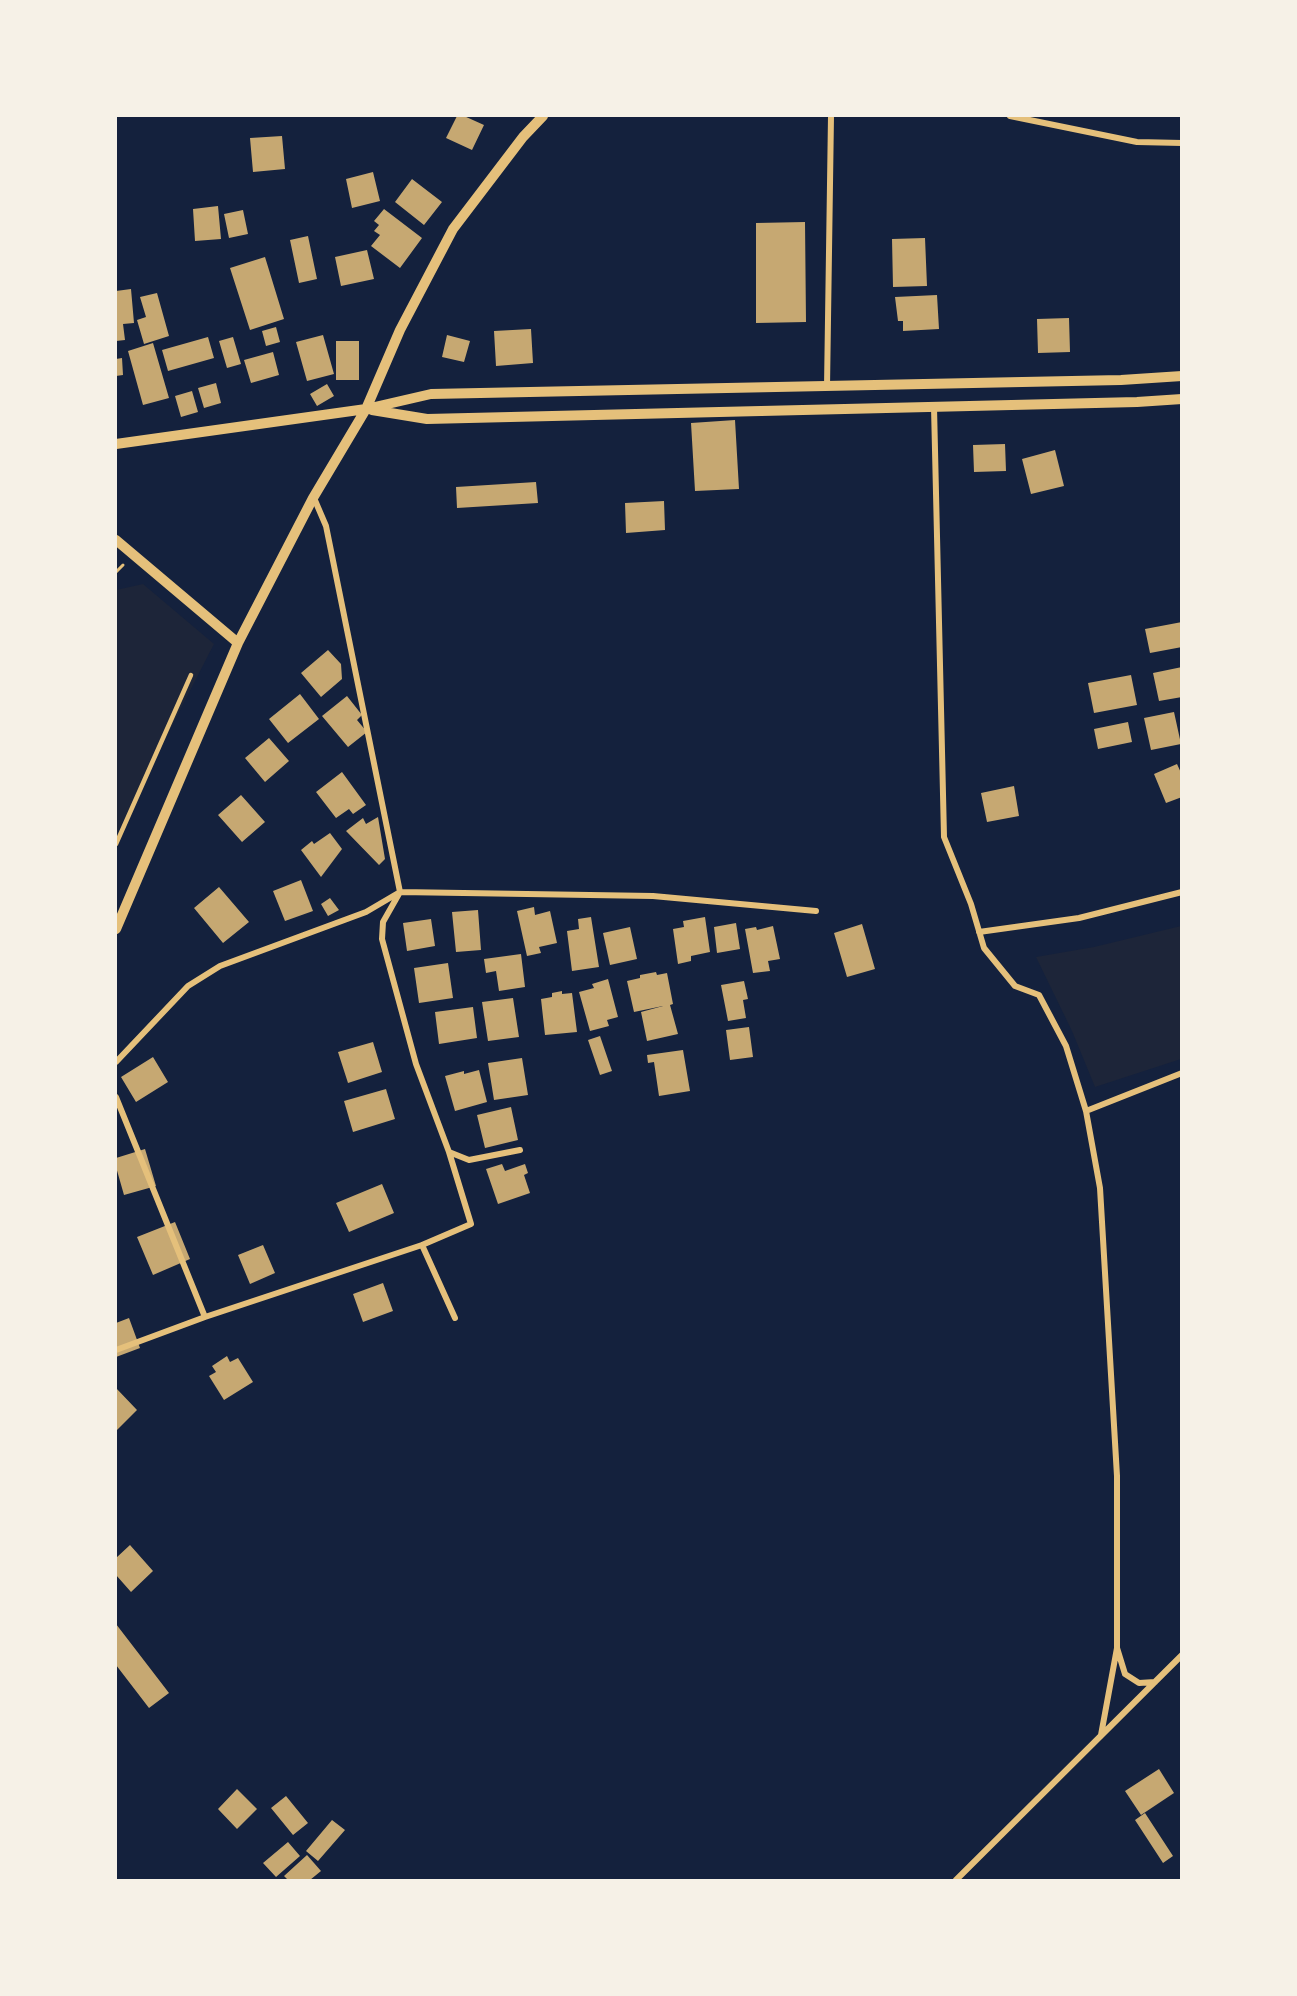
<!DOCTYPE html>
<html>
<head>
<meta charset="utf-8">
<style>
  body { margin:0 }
  #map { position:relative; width:1297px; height:1996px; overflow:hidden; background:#14213d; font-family:Mulish,sans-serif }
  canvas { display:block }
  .frame { position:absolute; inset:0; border:117px solid #f6f1e7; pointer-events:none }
</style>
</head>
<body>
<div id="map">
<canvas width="1297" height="1996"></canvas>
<div class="frame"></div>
</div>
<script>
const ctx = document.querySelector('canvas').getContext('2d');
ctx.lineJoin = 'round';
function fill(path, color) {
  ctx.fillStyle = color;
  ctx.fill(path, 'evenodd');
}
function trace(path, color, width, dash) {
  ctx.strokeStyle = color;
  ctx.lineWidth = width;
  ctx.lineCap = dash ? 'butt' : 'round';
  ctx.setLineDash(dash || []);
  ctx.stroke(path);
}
fill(new Path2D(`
  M143 584 214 644 116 835V590Z
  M1181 926V1059L1095 1087 1072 1031 1036 957 1094 947Z`), '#1d2539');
fill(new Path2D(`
  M457 116H464L484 125 472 150 446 138Z
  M282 136 285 169 253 172 250 138Z
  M373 172 380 201 352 208 346 179Z
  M412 179 442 202 424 225 395 202Z
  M218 206 221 239 195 241 193 209Z
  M384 209 422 238 400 268 371 246 380 235 374 231 379 225 374 221Z
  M243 210 248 234 229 238 224 214Z
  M805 222 806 322 756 323V223Z
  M308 236 317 279 299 283 290 240Z
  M925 238 927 286 893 287 892 239Z
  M367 250 374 279 341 286 335 257Z
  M265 257 284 319 250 330 230 268Z
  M131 289 134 323 123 324 125 340 116 341V291Z
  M157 293 169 336 144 344 137 320 146 317 140 297Z
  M937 295 939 329 903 331V321H898L895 297Z
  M1069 318 1070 352 1038 353 1037 319Z
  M276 327 280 342 266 346 262 331Z
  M531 329 533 363 496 366 494 331Z
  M323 335 334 374 307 381 296 342Z
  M447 335 470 341 464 362 442 357Z
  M208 337 214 358 168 371 162 350Z
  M233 337 241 364 227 368 219 341Z
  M336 341H359V380H336Z
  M153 343 169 398 143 405 128 351Z
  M273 352 279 375 251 383 244 360Z
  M122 358 123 375 116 376V359Z
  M216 383 221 403 204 408 198 388Z
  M327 384 334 396 317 406 310 394Z
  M192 391 198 412 181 417 175 396Z
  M735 420 739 489 695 491 691 423Z
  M1005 444 1006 471 974 472 973 445Z
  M1055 450 1064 486 1031 494 1022 459Z
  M536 482 538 503 457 508 456 487Z
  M664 501 665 530 626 533 625 503Z
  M1182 622V647L1150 653 1145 629Z
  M328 650 341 664 342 679 321 697 301 673Z
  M1182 667V697L1159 701 1153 673Z
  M1131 675 1137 705 1094 713 1088 683Z
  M300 694 319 719 288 743 269 719Z
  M347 696 362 715 357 720 367 732 348 747 322 716Z
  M1174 712 1181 744 1151 750 1144 718Z
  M1128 722 1132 742 1098 749 1094 729Z
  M269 738 289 761 265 782 245 758Z
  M1177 764 1182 775V797L1166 803 1154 774Z
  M342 772 366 805 353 814 349 809 336 818 316 792Z
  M1014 786 1019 816 987 822 981 793Z
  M241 795 265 822 242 842 218 815Z
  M378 817 385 859 379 865 346 831 363 818 366 824Z
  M330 833 342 849 321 877 301 850 312 841 314 844Z
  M301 880 313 911 285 921 273 891Z
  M219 887 249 922 223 943 194 908Z
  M330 898 339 910 328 916 321 904Z
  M534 907 535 915 550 911 557 943 539 947 541 953 527 956 517 911Z
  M478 910 481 950 456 952 452 912Z
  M591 917 599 967 572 971 567 931 579 929 578 919Z
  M705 917 710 952 691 956V961L678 964 673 929 684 927 683 921Z
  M431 919 435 946 407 951 403 923Z
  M736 923 740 949 717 953 714 927Z
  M862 924 875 969 847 977 834 933Z
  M773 926 780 959 768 961 770 971 753 973 745 929 756 927 757 930Z
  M630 927 637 959 610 965 603 933Z
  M521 954 525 987 499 991 496 971 486 973 484 959Z
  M448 963 453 998 419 1003 414 968Z
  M656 972 657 975 667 973 673 1004 670 1005 678 1034 647 1041 641 1012 663 1006 634 1012 627 981 640 978V975Z
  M608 979 618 1017 607 1020 609 1026 590 1031 579 992 594 988 592 984Z
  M744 981 748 999 743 1000 746 1018 728 1021 721 985Z
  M562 991V994L572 993 577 1032 545 1035 541 999 552 997V993Z
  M513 998 519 1037 488 1041 482 1002Z
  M473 1007 477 1038 439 1044 435 1012Z
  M749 1027 753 1057 730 1060 726 1030Z
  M600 1036 612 1071 600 1075 588 1040Z
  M373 1042 382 1072 348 1083 338 1052Z
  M683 1050 690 1091 659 1096 654 1062 648 1063 647 1055Z
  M153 1057 168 1082 136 1102 121 1077Z
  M522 1058 528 1095 494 1100 488 1063Z
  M479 1070 487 1102 455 1111 445 1076 464 1071V1074Z
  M386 1089 395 1119 353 1132 344 1101Z
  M511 1107 518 1140 485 1148 477 1115Z
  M145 1149 156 1186 124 1195 116 1167V1158Z
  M502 1164 505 1171 525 1164 528 1173 524 1175 530 1193 498 1204 486 1169Z
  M382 1184 394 1213 349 1232 336 1203Z
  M175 1222 190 1259 153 1275 137 1237Z
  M263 1245 275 1273 250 1284 238 1255Z
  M383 1283 393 1311 363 1322 353 1294Z
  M129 1318 140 1348 116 1357V1323Z
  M227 1356 230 1362 238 1358 253 1382 224 1400 209 1376 216 1372 212 1366Z
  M116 1388 137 1410 117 1430 116 1429Z
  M130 1545 153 1571 131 1592 116 1575V1558Z
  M116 1624 169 1693 149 1708 116 1665Z
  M1159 1769 1174 1793 1141 1815 1125 1791Z
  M237 1789 257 1809 237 1829 218 1809Z
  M286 1796 308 1823 293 1835 271 1808Z
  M1145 1813 1173 1856 1163 1863 1135 1820Z
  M332 1820 345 1830 318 1861 306 1851Z
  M288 1842 300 1856 276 1877 263 1863Z
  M307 1855 321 1871 310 1880H288L284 1876Z`), '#c6a872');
trace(new Path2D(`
  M116 572 123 565`), '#e5c07b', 3);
trace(new Path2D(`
  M116 844 191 675`), '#e5c07b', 4.5);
trace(new Path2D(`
  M1010 116 1137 142 1182 143
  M827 387 831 116
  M934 407 944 837 971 904 984 948 1015 986 1039 995 1066 1046 1086 1111 1100 1188 1117 1476V1648
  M314 498 326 526 400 892 383 922 382 939 416 1064 449 1152 469 1160 520 1150
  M979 932 1079 918 1182 892
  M116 1062 188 986 220 966 366 912 400 892 653 896 816 911
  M116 1097 205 1317
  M1086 1111 1182 1073
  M449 1152 471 1224 422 1245 455 1318
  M116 1350 205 1317 422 1245
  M1101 1735 1117 1648 1125 1674 1139 1683 1155 1682
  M956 1880 1182 1655`), '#e5c07b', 6);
trace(new Path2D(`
  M372 410 427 419 1137 402 1182 399
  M116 444 366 409 431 394 1121 380 1182 376
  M116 540 238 643
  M116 929 238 643 313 498 366 409 400 330 453 229 523 137 543 116`), '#e5c07b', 10);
</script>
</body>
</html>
